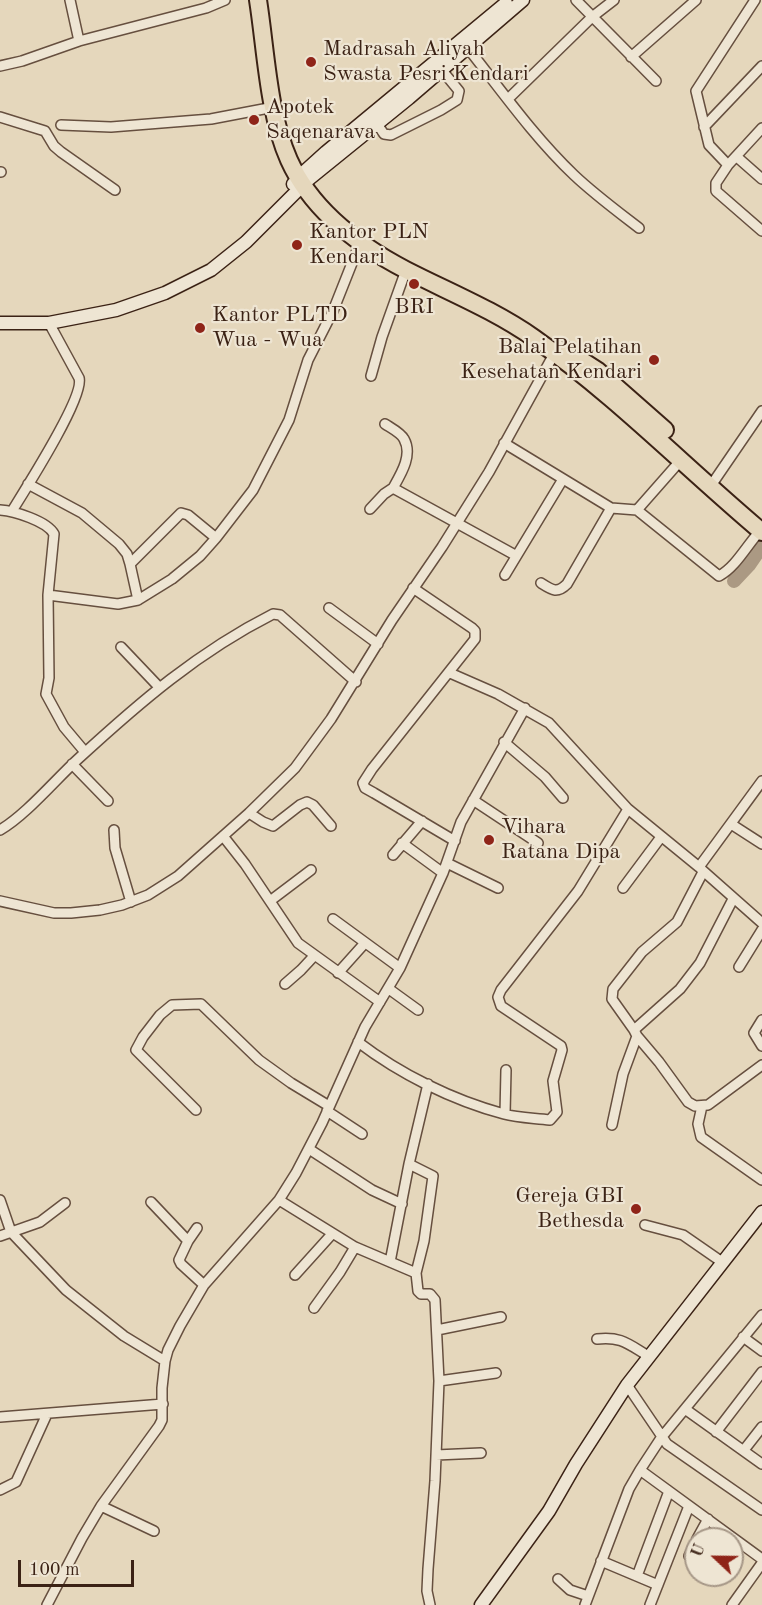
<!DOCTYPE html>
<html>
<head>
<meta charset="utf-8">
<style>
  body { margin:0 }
  #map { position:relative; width:762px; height:1605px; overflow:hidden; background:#e5d7bc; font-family:"Old Standard TT",serif }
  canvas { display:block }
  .north { position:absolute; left:684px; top:1527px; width:60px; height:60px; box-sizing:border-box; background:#eee5d3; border:2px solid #a69787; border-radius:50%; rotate:292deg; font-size:16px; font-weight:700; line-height:24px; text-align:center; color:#3b2215 }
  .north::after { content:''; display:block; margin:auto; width:21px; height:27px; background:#8f2418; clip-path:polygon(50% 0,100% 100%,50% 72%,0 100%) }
  .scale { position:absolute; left:18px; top:1560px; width:116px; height:27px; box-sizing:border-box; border:3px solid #3b2215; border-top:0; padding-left:8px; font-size:18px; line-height:21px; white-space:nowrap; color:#3b2215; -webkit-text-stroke:4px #eee5d3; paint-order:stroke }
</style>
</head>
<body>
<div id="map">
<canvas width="762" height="1605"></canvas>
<div class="north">U</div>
<div class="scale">100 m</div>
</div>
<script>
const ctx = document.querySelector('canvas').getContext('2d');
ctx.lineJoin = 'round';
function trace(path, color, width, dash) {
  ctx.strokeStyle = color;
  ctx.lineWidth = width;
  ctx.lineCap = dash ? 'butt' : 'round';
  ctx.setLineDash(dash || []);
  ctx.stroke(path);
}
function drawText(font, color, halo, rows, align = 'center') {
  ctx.font = font + ' "Old Standard TT",serif';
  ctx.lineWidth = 4.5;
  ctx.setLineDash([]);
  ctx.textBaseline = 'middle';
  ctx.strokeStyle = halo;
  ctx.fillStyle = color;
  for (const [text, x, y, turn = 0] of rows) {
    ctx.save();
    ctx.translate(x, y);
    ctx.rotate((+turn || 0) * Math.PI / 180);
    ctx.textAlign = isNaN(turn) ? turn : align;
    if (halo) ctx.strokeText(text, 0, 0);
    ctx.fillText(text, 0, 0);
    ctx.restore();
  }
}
trace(new Path2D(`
  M734 581 749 565 762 546`), '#ab9983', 14);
const street = new Path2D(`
  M70 0 79 41
  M576 0 656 81
  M755 0 696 91 709 145 728 165 762 128
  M467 47C501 90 534 137 574 175 594 194 617 211 639 228
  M631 57 696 0
  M0 66 22 61 79 41 206 8 225 0
  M508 99 592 17 614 0
  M0 117 45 131 54 146 61 152 115 190
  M377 124 384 134 391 135 441 110 457 100 459 91 441 69
  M61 125 111 127 211 119 274 107
  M704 127 762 66
  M737 157 762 179
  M728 165 716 183V191L762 231
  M0 172H1
  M371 376 382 337 406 270
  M385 424C391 428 401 433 404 439 413 455 401 474 393 488L515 555
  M504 443 611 508 637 510
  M28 484 82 513 119 544 127 554 130 564 138 600
  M710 487 762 411
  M370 509 384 494 393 488
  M0 510C14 511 47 521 54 534L48 595 49 678 46 694 64 727 85 752
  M637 510 719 576C736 567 747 545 760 531
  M637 510 681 460
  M12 511C25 490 85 396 79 378L49 323
  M130 564 181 513 188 515 216 538
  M505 575 563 479
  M541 583C552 590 557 594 567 584L611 508
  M413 588 472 628 475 631V639L372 769 363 783 365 788 374 793 455 841
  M48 595 118 604 138 600 172 579 200 556 216 538 253 490 289 420 308 360 333 311 360 243
  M329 608 378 644
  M121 647 159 687
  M504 742 545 777 563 798
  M72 764 108 801
  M473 800 538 843
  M628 809 699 867 762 781
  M249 813 263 822 273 826 300 805 307 802 313 805 331 826
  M731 824 762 844
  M0 830C25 816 56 779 78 759 140 702 198 652 273 614L280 615 356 682
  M114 830 115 848 131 902
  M223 836 245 864 298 943 380 1002
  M402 843 443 873
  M393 855 422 821
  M447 863 498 888
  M701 869 762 923
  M623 888 661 837
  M0 901 54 913H71L100 910 122 905 148 895 178 876 249 813 295 768 331 719 392 620 442 547 489 472 559 345
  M270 901 311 870
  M333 919 400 968
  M739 967 762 930
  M338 973 364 944
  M285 984 301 970 314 956
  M389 989 418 1010
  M762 1020 754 1033 762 1046
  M634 1030 680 989 700 963 733 899
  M637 1036 659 1062 688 1102 695 1106 708 1105 762 1065
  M358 1042C400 1074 452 1100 504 1114 518 1118 535 1118 550 1120L557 1112 553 1081 562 1050 561 1046 501 1006 498 997 501 990 578 891 628 809 549 723 498 694 450 673
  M702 1106 698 1124 701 1137 762 1180
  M196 1110 136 1050 143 1037 160 1015 172 1005 201 1004 259 1060 291 1083 329 1106
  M327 1111 362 1134
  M505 1114 506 1070
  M612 1125 623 1074 637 1036 634 1030 612 999 613 989 642 952 677 922 703 872
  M309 1149 372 1190 402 1204
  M409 1164 428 1084
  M0 1200 11 1232 66 1290 124 1336 165 1361
  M279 1200 355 1247 416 1273
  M151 1202 188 1241
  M645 1225 683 1235 722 1262
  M197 1228 188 1241 179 1260 181 1264 204 1285
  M0 1236 40 1222 65 1203
  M390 1262 409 1164 433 1176 424 1241 416 1273 418 1291 421 1294H430L435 1300 439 1381 435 1481 428 1569 427 1591 430 1605
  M295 1275 332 1234
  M314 1308 340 1272 355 1247
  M437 1330 501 1317
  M743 1337 762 1351
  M597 1339C622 1336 629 1345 650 1357
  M439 1381 496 1373
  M627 1385 667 1444 762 1510
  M685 1409 762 1464
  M0 1417 163 1404
  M716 1432 762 1372
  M744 1450 762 1427
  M436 1455 481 1453
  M640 1470 762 1559
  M0 1490 16 1482 47 1414
  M101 1506 154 1531
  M697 1539 708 1519
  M689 1556 696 1542
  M601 1561 658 1585
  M637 1576 669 1491
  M558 1579 570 1590 588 1596
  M47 1605 82 1538 101 1506 159 1426 162 1420V1388L165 1361 168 1350 180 1326 204 1285 279 1200 296 1173 322 1123 365 1027 400 968 443 873 461 822 525 708
  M585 1605 629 1489 640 1470 661 1438 762 1315
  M650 1605 689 1506
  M732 1605 762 1563`);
const secondary = new Path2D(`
  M293 184 305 171 326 152 506 3
  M0 323H49L116 310 165 293 211 270 246 242 309 179 409 98 523 0
  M481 1605 549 1511 576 1464 627 1385 762 1212`);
const highway = new Path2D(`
  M258 0C266 51 268 113 289 160 312 211 358 245 406 270 449 292 494 310 534 338 616 396 686 468 762 532
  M567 351 598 371 665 430`);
trace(street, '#664f3f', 12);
trace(secondary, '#3b2215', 15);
trace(highway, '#3b2215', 20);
trace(street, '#eee5d3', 9);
trace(secondary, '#eee5d3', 12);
trace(highway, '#e5d7bc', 16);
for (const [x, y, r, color] of [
  [311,62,6,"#8f2418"],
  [254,120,6,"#8f2418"],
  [297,245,6,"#8f2418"],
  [414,284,6,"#8f2418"],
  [200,328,6,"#8f2418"],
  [654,360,6,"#8f2418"],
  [489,840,6,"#8f2418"],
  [636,1209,6,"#8f2418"]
]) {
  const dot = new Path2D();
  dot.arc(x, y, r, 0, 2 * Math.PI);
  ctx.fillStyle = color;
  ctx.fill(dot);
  trace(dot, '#eee5d3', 2);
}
drawText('22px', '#3b2215', '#eee5d3', [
  ["Madrasah Aliyah",323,49],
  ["Swasta Pesri Kendari",323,74],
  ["Apotek",266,107],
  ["Saqenarava",266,132],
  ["Kantor PLN",309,232],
  ["Kendari",309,257],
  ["BRI",414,307,"center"],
  ["Kantor PLTD",212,315],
  ["Wua - Wua",212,340],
  ["Balai Pelatihan",642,347,"right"],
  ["Kesehatan Kendari",642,372,"right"],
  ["Vihara",501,827],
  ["Ratana Dipa",501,852],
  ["Gereja GBI",624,1196,"right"],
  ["Bethesda",624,1221,"right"]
], 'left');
</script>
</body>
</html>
